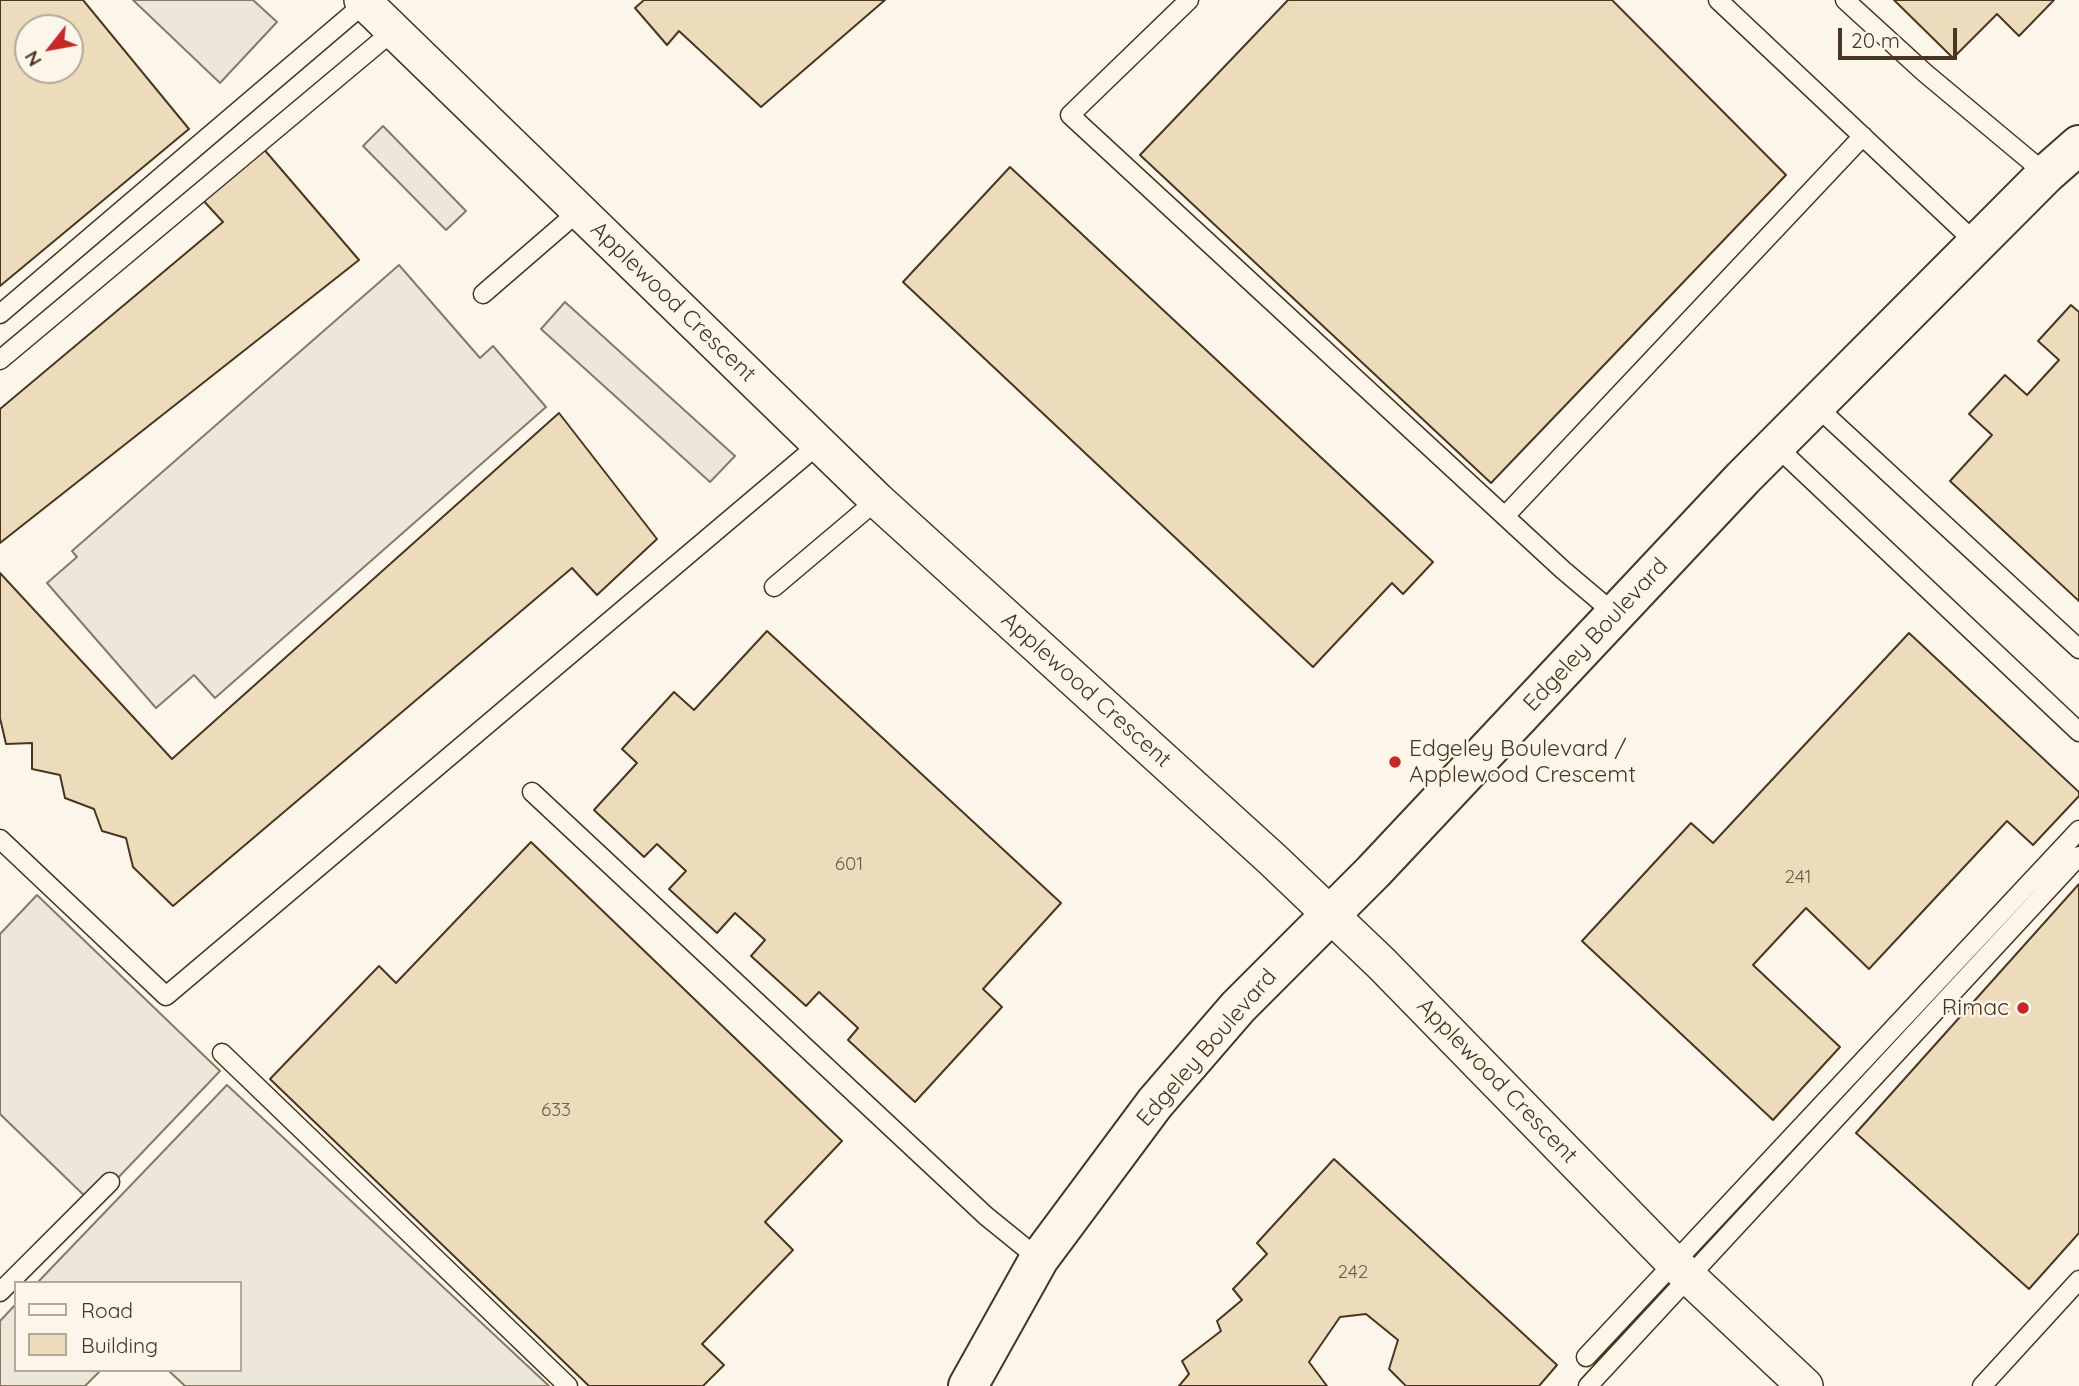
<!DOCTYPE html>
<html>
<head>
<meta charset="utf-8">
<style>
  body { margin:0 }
  #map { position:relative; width:2079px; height:1386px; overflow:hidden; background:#fbf6e9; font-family:Quicksand,sans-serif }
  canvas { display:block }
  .legend { position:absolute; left:14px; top:1281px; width:228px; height:91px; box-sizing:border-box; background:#fbf6e9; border:2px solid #b4a999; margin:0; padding:9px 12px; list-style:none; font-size:21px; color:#4a3520 }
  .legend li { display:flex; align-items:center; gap:14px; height:35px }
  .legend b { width:35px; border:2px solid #b4a999 }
  .north { position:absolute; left:14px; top:14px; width:70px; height:70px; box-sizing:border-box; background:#fbf6e9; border:2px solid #b4a999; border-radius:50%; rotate:239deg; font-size:19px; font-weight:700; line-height:28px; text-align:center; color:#4a3520 }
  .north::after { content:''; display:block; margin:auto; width:24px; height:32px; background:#c62828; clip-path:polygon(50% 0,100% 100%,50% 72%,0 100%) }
  .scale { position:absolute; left:1838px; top:28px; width:119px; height:32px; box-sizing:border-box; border:4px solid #4a3520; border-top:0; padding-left:9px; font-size:21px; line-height:24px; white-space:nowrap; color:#4a3520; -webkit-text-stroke:5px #fbf6e9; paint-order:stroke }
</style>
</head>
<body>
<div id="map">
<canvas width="2079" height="1386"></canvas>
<ul class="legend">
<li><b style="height:9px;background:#fbf6e9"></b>Road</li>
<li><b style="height:19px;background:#ecdcbc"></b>Building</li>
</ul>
<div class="north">N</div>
<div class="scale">20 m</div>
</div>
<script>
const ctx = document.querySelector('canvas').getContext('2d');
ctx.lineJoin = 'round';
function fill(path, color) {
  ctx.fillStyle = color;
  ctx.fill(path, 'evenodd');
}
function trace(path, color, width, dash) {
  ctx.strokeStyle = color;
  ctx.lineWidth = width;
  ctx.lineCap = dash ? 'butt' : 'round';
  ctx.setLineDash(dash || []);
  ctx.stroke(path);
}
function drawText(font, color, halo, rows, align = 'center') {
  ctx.font = font + ' Quicksand,sans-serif';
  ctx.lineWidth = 5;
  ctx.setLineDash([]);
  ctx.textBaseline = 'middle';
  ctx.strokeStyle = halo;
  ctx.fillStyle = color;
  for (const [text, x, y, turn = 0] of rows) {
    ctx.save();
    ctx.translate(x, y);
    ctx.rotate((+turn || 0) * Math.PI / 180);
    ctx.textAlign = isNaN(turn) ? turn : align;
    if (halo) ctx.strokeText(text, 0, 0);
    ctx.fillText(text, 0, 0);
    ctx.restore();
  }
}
const parking = new Path2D(`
  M133 0H253L277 22 220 83Z
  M383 126 466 211 446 230 363 146Z
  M399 265 480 358 493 346 546 407 215 698 194 675 156 708 47 583 77 557 72 551Z
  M565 302 735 456 710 482 541 329Z
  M37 895 220 1071 93 1204 0 1114V934Z
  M227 1085 549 1386H185L168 1370H240V1283H37Z
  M16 1304V1370H101L85 1386H0V1321Z`);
fill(parking, '#ede7d9');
trace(parking, '#887966', 2);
const building = new Path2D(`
  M0 0H83L189 129 0 286ZM28 28H70V70H28Z
  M644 0H885L761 107 679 31 667 45 635 8Z
  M1288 0H1612L1786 175 1491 483 1140 155Z
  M1894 0H2054L2019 36 1997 14 1953 58Z
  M262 147 359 260 0 543V409L223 222 201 198Z
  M1010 167 1433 562 1403 594 1392 583 1313 667 903 282Z
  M2071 305 2079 312V601L1950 481 1992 435 1969 414 2005 375 2027 395 2059 360 2038 341Z
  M559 413 657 539 597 595 572 568 173 906 133 867 126 838 102 831 94 809 65 798 60 775 32 769V743L6 744 0 718V573L172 759Z
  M767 631 1061 903 983 989 1002 1007 915 1102 848 1040 858 1028 819 992 806 1006 751 956 765 940 735 913 717 933 669 889 686 871 657 844 644 857 594 810 637 763 622 749 674 692 694 710Z
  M1909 633 2079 792V796L2033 845 2007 821 1869 969 1806 908 1753 965 1840 1047 1773 1120 1582 941 1691 823 1713 843Z
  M531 842 842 1141 765 1222 793 1250 702 1344 724 1365 703 1386H589L270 1079 379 966 396 983Z
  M2079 884V1233L2029 1289 1856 1133Z
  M1334 1159 1557 1365 1539 1386H1406L1389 1369 1398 1340 1366 1314 1340 1317 1309 1362 1327 1386H1179L1189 1374 1182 1361 1221 1331 1217 1321 1242 1300 1233 1289 1267 1254 1257 1243Z`);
fill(building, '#ecdcbc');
trace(building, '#4a3520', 2);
const lane = new Path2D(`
  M1189 0 1070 115 1563 570 1615 614
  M1718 0 1977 244
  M1845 0 1925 73 2046 174
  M483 294 579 211
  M0 314 365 3
  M0 360 393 31
  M1816 406 2079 649
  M1776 446 2079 732
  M1505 516 1863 136
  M774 587 877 500
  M532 792 986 1216 1039 1259
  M0 839 166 996 819 444
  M222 1053 568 1386
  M0 1292 110 1182
  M1586 1357 2079 830
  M1588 1386 2079 856
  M1982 1386 2079 1280`);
const street = new Path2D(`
  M362 0 877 500 1272 859 1382 964 1675 1264 1805 1386`);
const secondary = new Path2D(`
  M968 1386 1039 1259 1155 1103 1238 1007 1373 872 1743 478 2046 174 2079 145`);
trace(lane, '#4a3520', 21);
trace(street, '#4a3520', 38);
trace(secondary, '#4a3520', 42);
trace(lane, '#fbf6e9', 18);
trace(street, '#fbf6e9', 35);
trace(secondary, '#fbf6e9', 38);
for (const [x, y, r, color] of [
  [1395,762,7,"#c62828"],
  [2023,1008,7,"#c62828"]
]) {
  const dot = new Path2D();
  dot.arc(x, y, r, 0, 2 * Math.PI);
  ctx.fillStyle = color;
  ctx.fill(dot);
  trace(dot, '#fbf6e9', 2.5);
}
drawText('19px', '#725f47', null, [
  ["601",849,864],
  ["241",1798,877],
  ["633",556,1110],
  ["242",1353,1272]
]);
drawText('23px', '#4a3520', '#fbf6e9', [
  ["Applewood Crescent",673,302,44],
  ["Edgeley Boulevard",1596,635,-47],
  ["Applewood Crescent",1086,690,42],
  ["Edgeley Boulevard",1207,1048,-49],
  ["Applewood Crescent",1497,1081,46]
]);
drawText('23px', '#4a3520', '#fbf6e9', [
  ["Edgeley Boulevard /",1409,749],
  ["Applewood Crescemt",1409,775],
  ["Rimac",2009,1008,"right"]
], 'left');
</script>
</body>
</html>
